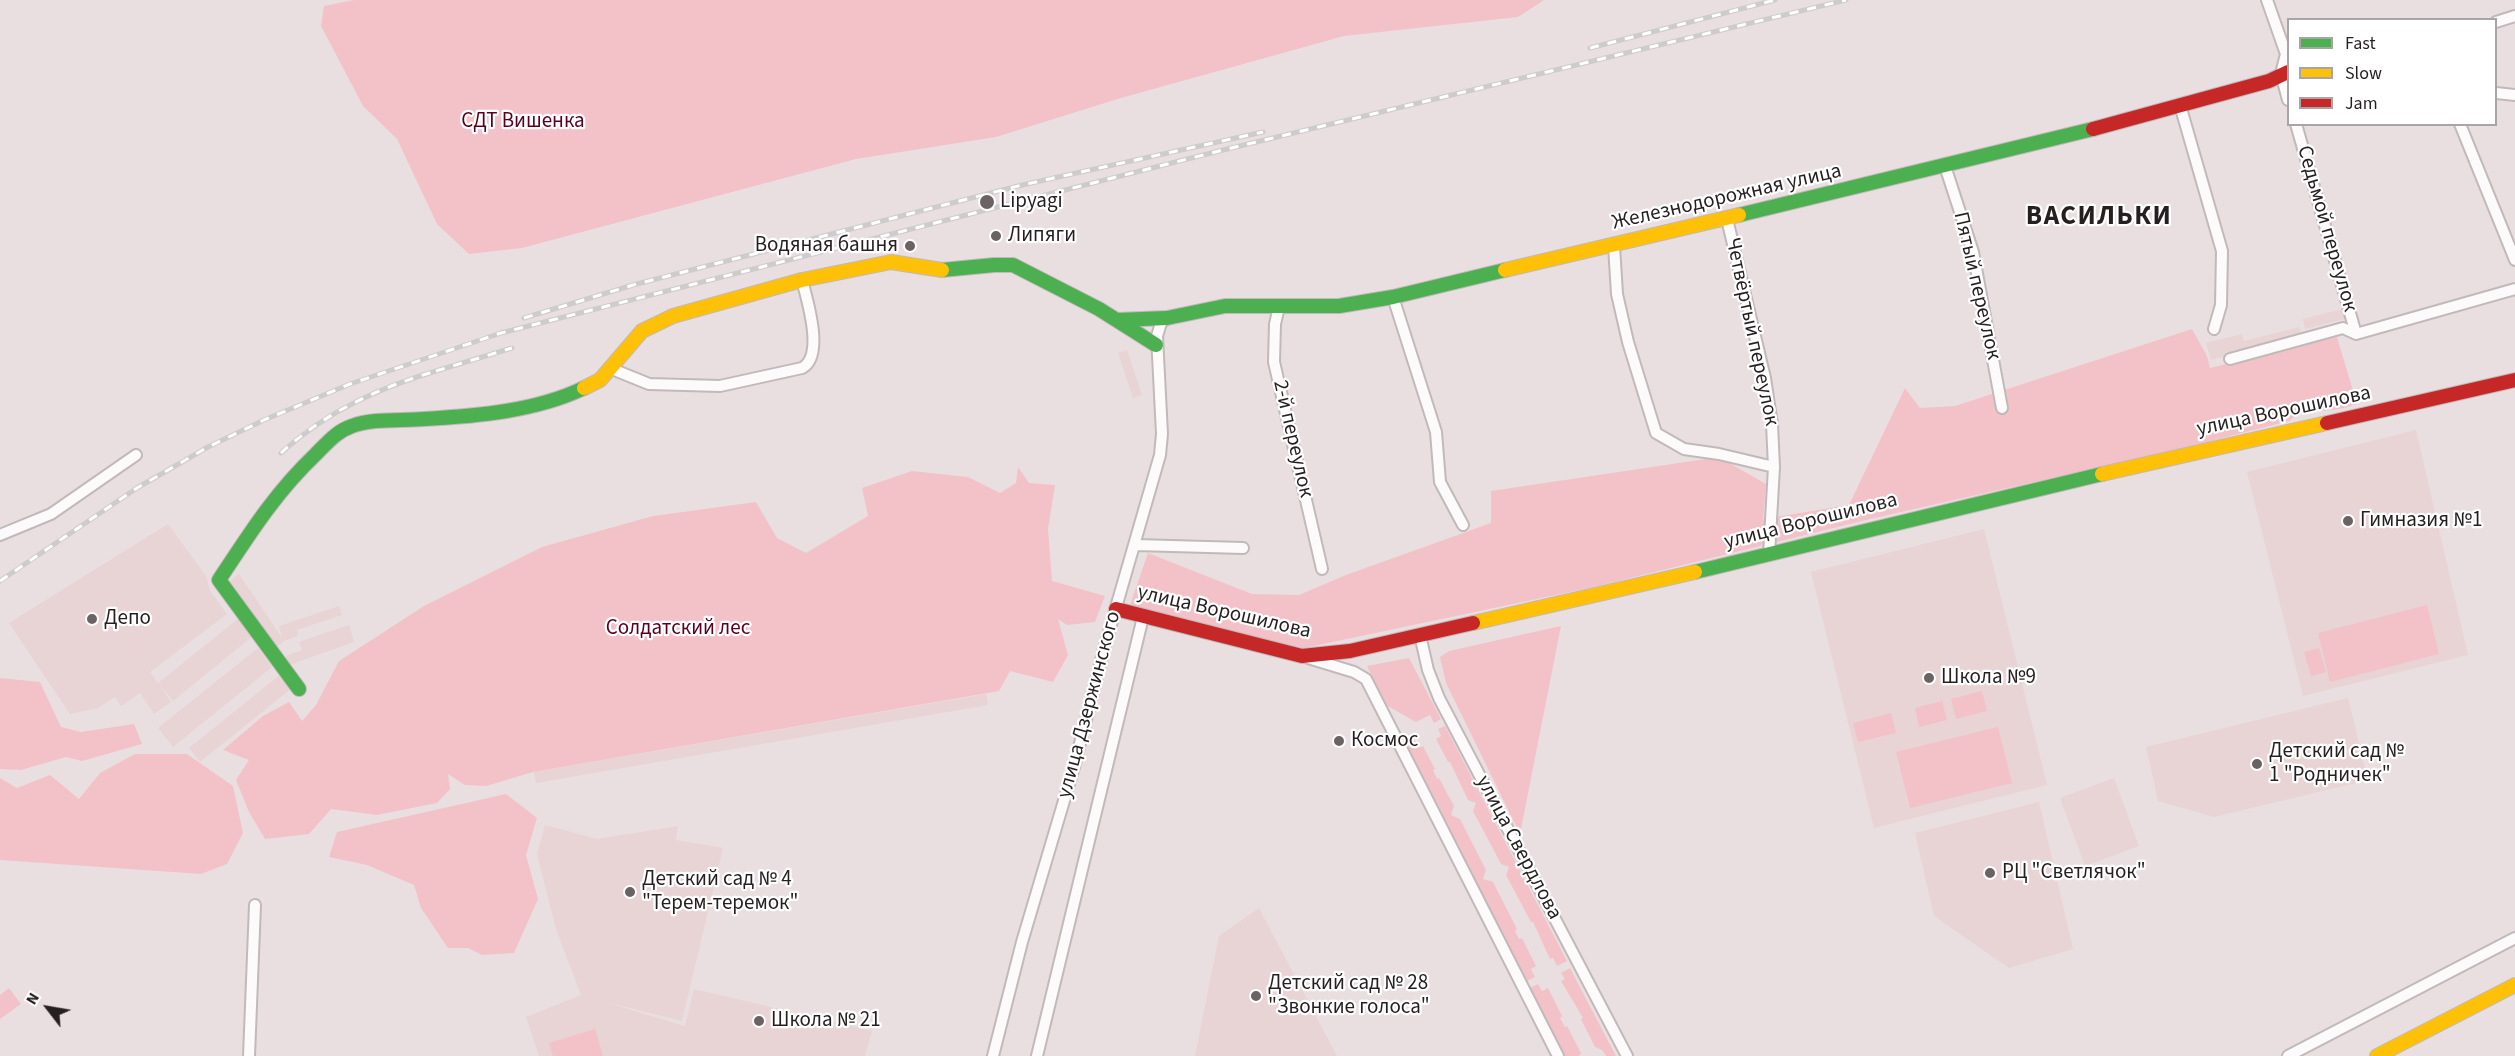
<!DOCTYPE html>
<html>
<head>
<meta charset="utf-8">
<style>
  body { margin:0 }
  #map { position:relative; width:2515px; height:1056px; overflow:hidden; background:#eadfe0; font-family:"Source Sans 3",sans-serif }
  canvas { display:block }
  .legend { position:absolute; left:2287px; top:18px; width:210px; height:108px; box-sizing:border-box; background:#fff; border:2px solid #a8a5a6; margin:0; padding:8px 10px; list-style:none; font-size:18px; color:#261f20 }
  .legend li { display:flex; align-items:center; gap:12px; height:30px }
  .legend b { width:30px; border:2px solid #a8a5a6 }
  .north { position:absolute; left:18px; top:978px; width:60px; height:60px; -webkit-text-stroke:4px #fff; paint-order:stroke; rotate:301deg; font-size:16px; font-weight:700; line-height:24px; text-align:center; color:#261f20 }
  .north::after { content:''; display:block; margin:auto; width:21px; height:27px; background:#261f20; clip-path:polygon(50% 0,100% 100%,50% 72%,0 100%) }
</style>
</head>
<body>
<div id="map">
<canvas width="2515" height="1056"></canvas>
<ul class="legend">
<li><b style="height:8px;background:#4caf50"></b>Fast</li>
<li><b style="height:8px;background:#ffc107"></b>Slow</li>
<li><b style="height:8px;background:#c62828"></b>Jam</li>
</ul>
<div class="north">N</div>
</div>
<script>
const ctx = document.querySelector('canvas').getContext('2d');
ctx.lineJoin = 'round';
function fill(path, color) {
  ctx.fillStyle = color;
  ctx.fill(path, 'evenodd');
}
function trace(path, color, width, dash) {
  ctx.strokeStyle = color;
  ctx.lineWidth = width;
  ctx.lineCap = dash ? 'butt' : 'round';
  ctx.setLineDash(dash || []);
  ctx.stroke(path);
}
function drawText(font, color, halo, rows, align = 'center') {
  ctx.font = font + ' "Source Sans 3",sans-serif';
  ctx.lineWidth = 4.5;
  ctx.setLineDash([]);
  ctx.textBaseline = 'middle';
  ctx.strokeStyle = halo;
  ctx.fillStyle = color;
  for (const [text, x, y, turn = 0] of rows) {
    ctx.save();
    ctx.translate(x, y);
    ctx.rotate((+turn || 0) * Math.PI / 180);
    ctx.textAlign = isNaN(turn) ? turn : align;
    if (halo) ctx.strokeText(text, 0, 0);
    ctx.fillText(text, 0, 0);
    ctx.restore();
  }
}
fill(new Path2D(`
  M2346 308 2348 318 2305 329 2303 319Z
  M2299 327 2302 336 2211 360 2206 343 2242 334 2244 341Z
  M1127 350 1142 395 1133 398 1118 353Z
  M2416 430 2468 655 2303 696 2247 472Z
  M168 524 206 576 210 591 227 614 150 672 158 683 239 618 253 636 173 701 160 685 171 702 154 714 140 693 121 706 115 697 98 708 70 714 9 623Z
  M1984 529 2047 785 1874 828 1811 572Z
  M239 574 282 638 279 626 339 606 342 615 297 630 298 636 284 641 276 648 230 581Z
  M349 625 354 642 289 665 286 656 302 650 299 642Z
  M258 648 272 667 173 747 158 728Z
  M281 674 292 688 200 762 189 748Z
  M986 694 988 705 536 783 534 772Z
  M2348 698 2368 780 2214 817 2158 801 2146 747Z
  M2114 778 2139 846 2085 866 2060 798Z
  M2039 802 2073 949 2009 968 1934 916 1915 833Z
  M545 825 597 839 678 826 676 840 723 848 682 1021 605 1002 685 1026 694 989 872 1031 865 1056H539L526 1017 581 995 556 929 537 854Z
  M1259 908 1337 1056H1195L1219 936Z`), '#e8d3d5');
fill(new Path2D(`
  M354 0H1544L1518 17 1344 36 1121 98 996 137 856 159 522 248 469 254 437 224 397 139 363 106 321 26 324 6Z
  M2192 329 2207 356 2210 368 2337 337 2357 404C2349 406 2341 409 2333 410 2314 413 2307 404 2289 421L2180 449 1870 519 1594 587 1304 648 1197 625 1130 605 1148 553 1252 594 1299 595 1346 575 1491 523V491L1719 457 1766 484 1763 519 1849 505 1905 388 1920 408 1955 406Z
  M1018 467 1029 483 1055 485 1048 529 1052 581 1105 596 1095 622 1067 625 1058 619 1068 655 1053 682 1010 671 999 691 533 772 486 786 465 785 448 774 450 789 437 803 377 815 331 809 309 834 265 839 249 812 236 780 249 760 223 750 263 716 289 702 302 721 316 705 339 661 424 606 542 547 653 516 756 502 777 538 806 553 868 516 862 488 912 471 968 477 1000 493 1016 483Z
  M2427 605 2439 654 2330 682 2318 633Z
  M1561 626 1520 834 1446 683 1440 657 1449 651Z
  M2319 648 2326 672 2311 676 2304 652Z
  M1409 658 1441 719 1434 723 1430 715 1416 722 1386 705 1367 666Z
  M0 678 40 682 61 727 81 732 134 724 142 744 82 761 66 757 21 770 0 769Z
  M1982 691 1987 711 1956 719 1951 699Z
  M1942 701 1947 720 1919 727 1915 708Z
  M1891 713 1896 733 1858 742 1853 723Z
  M1445 726 1567 961 1557 966 1553 958 1550 959 1533 922H1531L1506 875 1509 867 1501 864 1473 811 1476 803 1468 800 1450 762H1448L1436 739 1441 736 1438 729Z
  M1998 727 2012 783 1910 808 1896 752Z
  M1415 741 1419 748 1423 746 1435 769 1433 770 1437 779 1439 778 1454 806 1451 815 1460 819 1486 870 1483 879 1493 882 1517 929 1515 931 1519 939 1522 938 1536 966 1531 969 1535 977 1527 981 1407 745Z
  M135 754H187L233 786 243 833 227 864 201 874 0 860V778L17 788 50 775 79 799 100 773Z
  M506 794 537 818 526 855 538 899 514 953 482 955 468 948H448L421 908 414 885 367 865 329 857 337 832Z
  M1570 968 1616 1056H1606L1602 1050 1595 1047 1581 1019 1583 1018 1561 981 1565 979 1561 973Z
  M1538 984 1542 991 1548 988 1562 1016 1560 1018 1565 1027 1567 1026 1581 1053 1579 1056H1565L1530 988Z
  M9 988 21 1004 0 1019V995Z
  M595 1029 603 1056H553L549 1043Z`), '#f2c2c8');
const street = new Path2D(`
  M2267 0 2286 54 2281 74 2288 100
  M2496 22 2515 16
  M2496 93 2515 95
  M2180 105 2222 251 2221 305 2214 329
  M2296 124 2356 334
  M2460 124 2515 260
  M1945 166 1973 252 2002 408
  M1727 219 1765 378 1772 424 1774 467 1769 555
  M1614 246 1617 294 1628 342 1656 433 1684 449 1719 454 1774 467
  M1393 297 1436 432 1440 482 1463 525
  M1279 307 1275 324 1274 362 1322 569
  M2230 359 2343 328 2356 334 2515 289
  M612 369 649 384 720 386 802 368C825 356 807 300 802 280
  M0 535 51 514 136 455
  M1136 545 1243 548
  M1420 635 1428 670 1439 698 1627 1056
  M1308 658 1354 672 1366 679 1558 1056
  M249 1056 255 905
  M993 1056 1022 942 1074 767 1104 649 1160 455 1162 434 1157 336 1161 323 1167 318
  M1037 1056 1143 617
  M2288 1056 2515 938`);
const fast = new Path2D(`
  M1739 215 2093 129
  M942 270 994 265H1013L1099 309 1156 345
  M1117 320 1167 318 1225 306H1339L1393 297 1505 270
  M1695 572 2102 474
  M299 689 219 580C250 533 275 493 316 454 327 443 337 431 352 426 374 418 401 421 424 419 478 416 536 411 584 388`);
const slow = new Path2D(`
  M1505 270 1739 215
  M584 388 600 380 642 331 673 316 802 280 891 262 942 270
  M2102 474 2327 423
  M1473 623 1695 572
  M2377 1056 2515 985`);
const jam = new Path2D(`
  M2093 129 2269 81 2288 72
  M2327 423 2515 380
  M1116 609 1302 656 1350 651 1473 623`);
trace(street, '#c1b9ba', 14);
trace(fast, '#c1b9ba', 16);
trace(slow, '#c1b9ba', 16);
trace(jam, '#c1b9ba', 16);
trace(street, '#fcfafa', 10);
trace(fast, '#4caf50', 14);
trace(slow, '#ffc107', 14);
trace(jam, '#c62828', 14);
const rail = new Path2D(`
  M1590 48 1775 0
  M524 318 633 285 1022 185 1263 132
  M436 371 512 348
  M281 453C328 410 383 386 443 369
  M0 581 137 488 208 447 264 420 350 384 501 333 1219 151 1846 0`);
trace(rail, '#cecbcc', 5);
trace(rail, '#fff', 3, [9]);
for (const [x, y, r, color] of [
  [987,202,8,"#6b6263"],
  [996,236,6,"#6b6263"],
  [910,246,6,"#6b6263"],
  [2348,521,6,"#6b6263"],
  [92,619,6,"#6b6263"],
  [1929,678,6,"#6b6263"],
  [1339,741,6,"#6b6263"],
  [2257,764,6,"#6b6263"],
  [1990,873,6,"#6b6263"],
  [630,892,6,"#6b6263"],
  [1256,996,6,"#6b6263"],
  [759,1021,6,"#6b6263"]
]) {
  const dot = new Path2D();
  dot.arc(x, y, r, 0, 2 * Math.PI);
  ctx.fillStyle = color;
  ctx.fill(dot);
  trace(dot, '#fff', 2);
}
drawText('21px', '#5a001d', '#fff', [
  ["СДТ Вишенка",523,122],
  ["Солдатский лес",678,629]
]);
drawText('21px', '#261f20', '#fff', [
  ["Железнодорожная улица",1727,198,-13],
  ["Седьмой переулок",2326,229,74],
  ["Пятый переулок",1976,286,77],
  ["Четвёртый переулок",1751,332,78],
  ["улица Ворошилова",2284,412,-12],
  ["2-й переулок",1292,439,77],
  ["улица Ворошилова",1811,522,-14],
  ["улица Ворошилова",1224,613,13],
  ["улица Дзержинского",1090,705,-75],
  ["улица Свердлова",1518,848,62]
]);
drawText('21px', '#261f20', '#fff', [
  ["Lipyagi",1000,202],
  ["Липяги",1008,236],
  ["Водяная башня",898,246,"right"],
  ["Гимназия №1",2360,521],
  ["Депо",104,619],
  ["Школа №9",1941,678],
  ["Космос",1351,741],
  ["Детский сад №",2269,752],
  ["1 \"Родничек\"",2269,776],
  ["РЦ \"Светлячок\"",2002,873],
  ["Детский сад № 4",642,880],
  ["\"Терем-теремок\"",642,904],
  ["Детский сад № 28",1268,984],
  ["\"Звонкие голоса\"",1268,1008],
  ["Школа № 21",771,1021]
], 'left');
ctx.letterSpacing = '1.5px';
drawText('bold 27px', '#261f20', '#fff', [
  ["ВАСИЛЬКИ",2099,218]
]);
ctx.letterSpacing = '0px';
</script>
</body>
</html>
